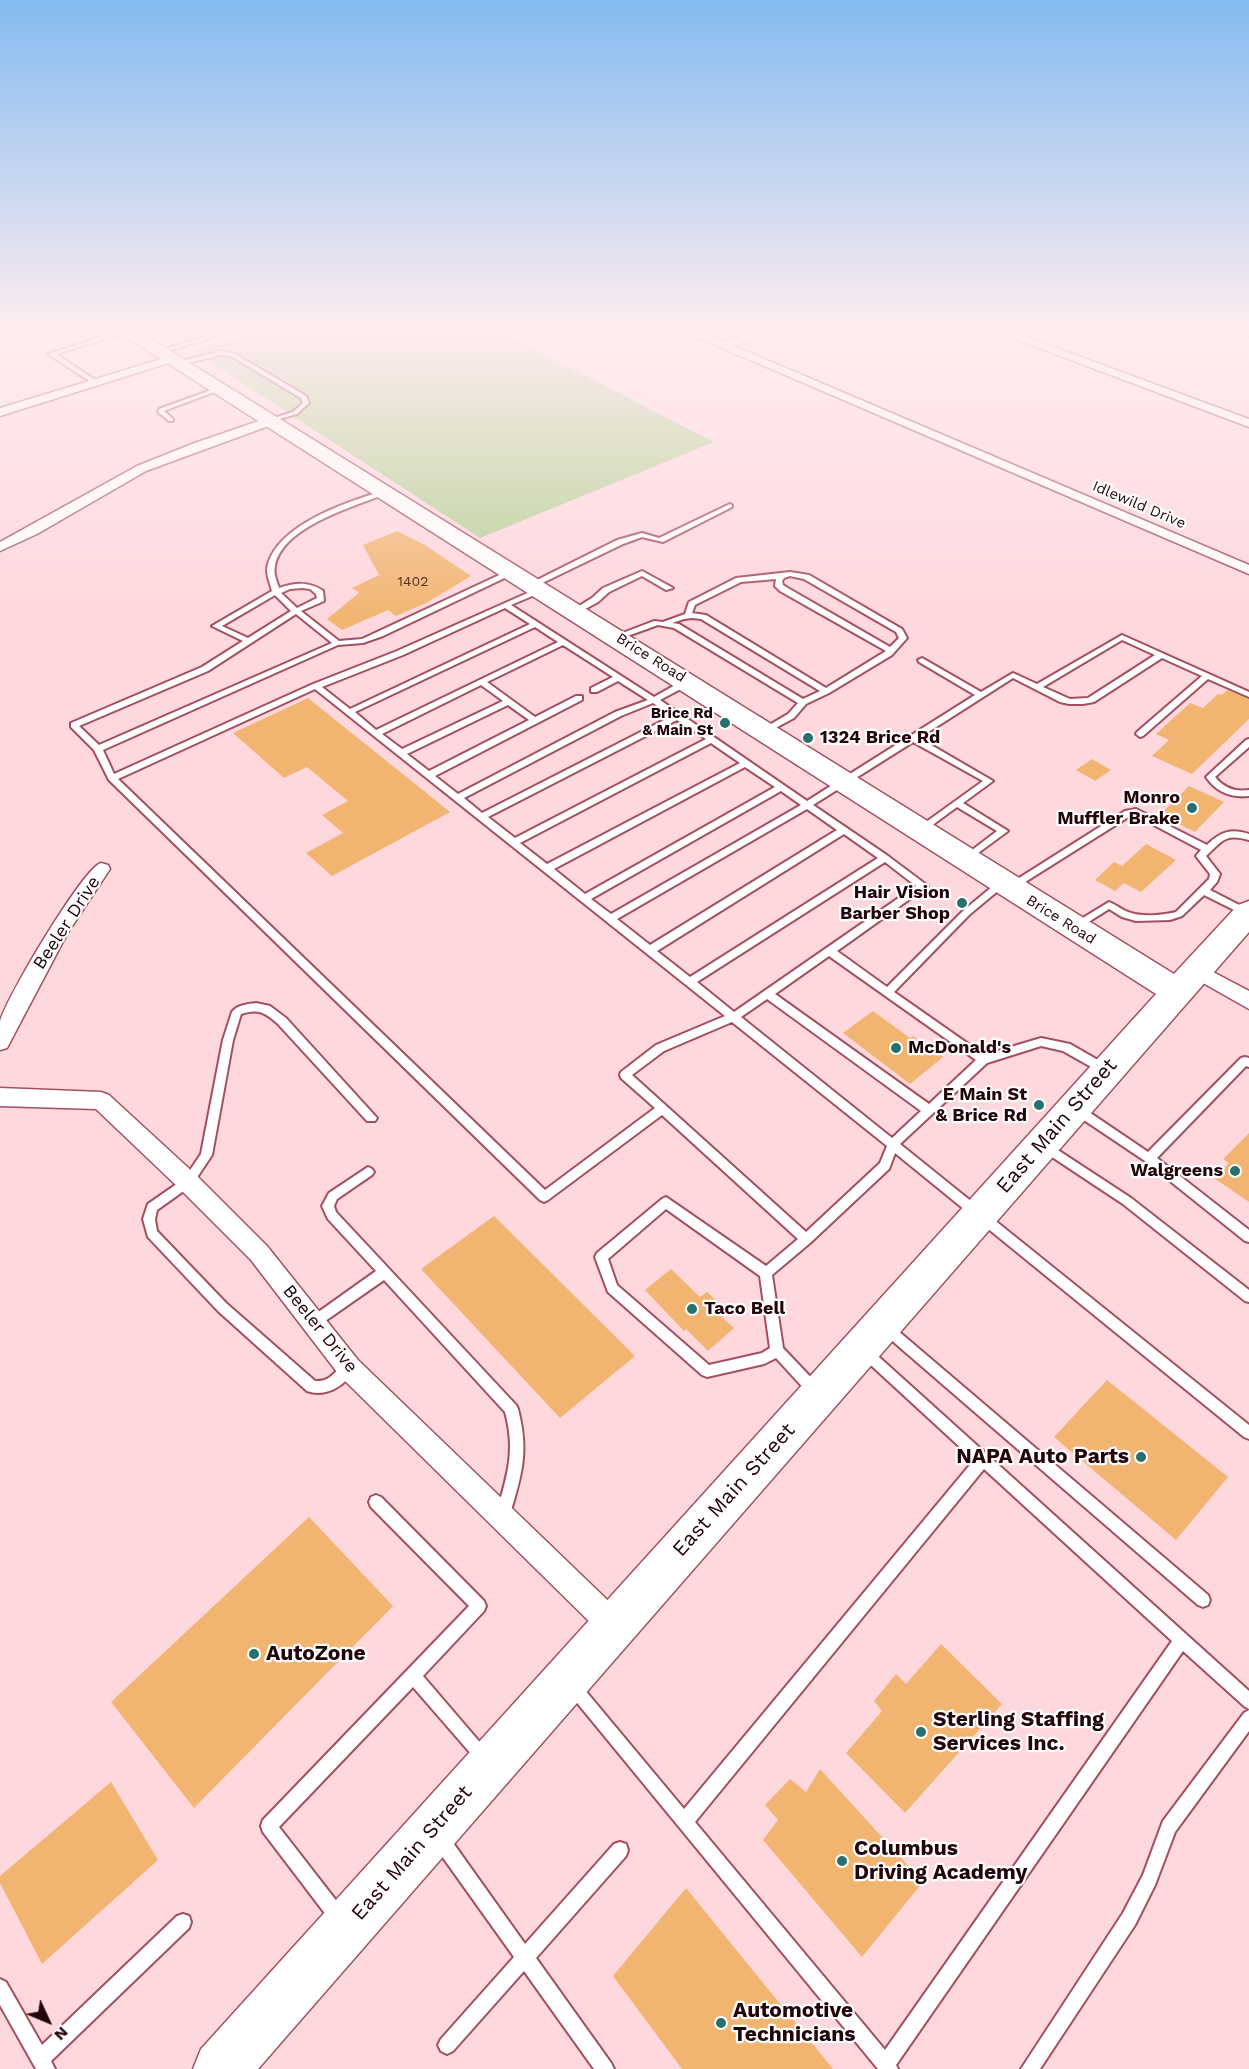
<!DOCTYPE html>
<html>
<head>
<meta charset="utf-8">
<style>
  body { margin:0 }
  #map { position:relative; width:1249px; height:2069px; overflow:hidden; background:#ffd8de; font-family:"Work Sans",sans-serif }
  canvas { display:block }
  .north { position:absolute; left:18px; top:1991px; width:60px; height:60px; -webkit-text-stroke:4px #fff; paint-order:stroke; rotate:134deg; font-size:16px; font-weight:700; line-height:24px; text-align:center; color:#23040b }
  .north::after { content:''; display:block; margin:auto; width:21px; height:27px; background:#23040b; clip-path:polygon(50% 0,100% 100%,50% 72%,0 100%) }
</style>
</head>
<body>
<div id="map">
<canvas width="1249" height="2069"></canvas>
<div class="north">N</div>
</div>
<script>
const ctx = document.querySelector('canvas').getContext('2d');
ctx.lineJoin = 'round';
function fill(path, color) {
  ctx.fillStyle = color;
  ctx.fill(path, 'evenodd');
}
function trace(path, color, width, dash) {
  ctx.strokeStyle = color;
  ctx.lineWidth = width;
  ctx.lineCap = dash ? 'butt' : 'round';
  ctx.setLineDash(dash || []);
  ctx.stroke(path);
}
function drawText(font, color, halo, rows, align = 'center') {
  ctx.font = font + ' "Work Sans",sans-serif';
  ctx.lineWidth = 4.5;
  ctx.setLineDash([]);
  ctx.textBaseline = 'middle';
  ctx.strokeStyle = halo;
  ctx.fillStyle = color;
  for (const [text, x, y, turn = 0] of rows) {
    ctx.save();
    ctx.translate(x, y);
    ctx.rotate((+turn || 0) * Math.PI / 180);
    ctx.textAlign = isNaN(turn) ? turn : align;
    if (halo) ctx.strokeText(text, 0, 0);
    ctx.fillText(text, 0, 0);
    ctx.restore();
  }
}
fill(new Path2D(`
  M268 329H494L714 442 480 538 193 351Z`), '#b5d095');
fill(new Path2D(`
  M397 531 425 545 471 576 426 603 396 616 388 610 342 630 327 619 359 593 352 588 379 575 363 545Z
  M1228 690 1249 699V719L1192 774 1152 756 1169 740 1156 734 1190 703 1203 708 1218 694 1221 695Z
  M308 698 429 795 450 812 332 876 306 853 343 833 322 815 348 801 307 767 284 778 233 733Z
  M1092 759 1111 770 1095 781 1076 770Z
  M1189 786 1224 802 1195 832 1160 815Z
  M1146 844 1176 860 1141 892 1124 883 1115 891 1095 880 1114 862 1122 866Z
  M873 1011 910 1038 913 1036 943 1057 910 1084 843 1033Z
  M1249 1133V1202L1214 1178 1229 1163 1223 1159Z
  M494 1216 635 1356 560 1418 421 1269Z
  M671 1269 700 1297 707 1292 723 1306 716 1312 734 1328 708 1351 686 1329 684 1331 645 1290Z
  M1107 1380 1228 1477 1176 1540 1054 1437Z
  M309 1517 393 1606 194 1808 111 1702Z
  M941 1644 1002 1704 905 1813 846 1753 882 1711 874 1701 896 1674 906 1684Z
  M820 1769 923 1882 862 1957 763 1840 778 1820 765 1805 790 1779 806 1792Z
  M111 1782 158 1860 42 1964 0 1883V1876Z
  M686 1888 833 2069H682L613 1976Z`), '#f1b571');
const lane = new Path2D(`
  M229 329H238L161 353 156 352Z
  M1232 329H1240L1249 332V336Z
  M124 330 129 331 56 354 98 382V384H94L48 354Z
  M221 351 235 354 306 396 309 403 297 414 268 422V420L293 412 303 403 301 398 231 356 221 355 178 365 175 363Z
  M217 388 222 389 164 411 173 419V421H169L158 412 159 409Z
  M386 490 389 492 388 493C356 506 282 526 275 566 273 573 277 582 279 588 294 583 309 581 323 591L324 601 301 611 339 641 362 639 510 570 517 572 383 636 363 643 338 645 103 750 114 774 313 684 397 651 541 587H544V591L511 605 654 697 684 680H690V684L660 700 807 801 975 695 919 662 918 660 922 658 981 692 1013 673 1037 684 1122 635 1249 692V697L1208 679 1143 736 1140 737 1136 734 1137 732 1202 676 1162 658 1094 702 1083 704H1069L1060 702 1013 678 919 738 993 781 963 803 1008 831 966 862 963 861 961 859 963 857 997 831 957 807 923 832 920 833 915 830 983 781 913 742 813 805 888 856 928 886 837 951 887 987 963 911 999 881H1005L1007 883 1005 885 969 915 894 992 984 1055 1041 1038 1070 1044 1110 1067 1111 1070 1110 1073H1102L1063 1051 1041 1046 987 1063 900 1144 1249 1425V1439L1244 1437 895 1153 889 1169 810 1243 772 1275 783 1348 819 1386 820 1390 819 1394 814 1396 809 1394 776 1358 764 1364 707 1377 702 1375 608 1292 595 1257 597 1253 662 1199 666 1197 766 1266 798 1239 662 1115 548 1200 544 1202 540 1200 109 780 94 750 71 727V723L202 667 243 641 212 626 272 591C270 583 265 572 268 564 280 523 350 501 386 490ZM302 588 310 589 316 594 317 598 297 608 281 593 290 589ZM275 595 291 611 248 638 222 626ZM505 608 530 624 350 709 322 687 403 655ZM296 614 332 643 99 745 79 726 208 671ZM535 627 558 642 376 730 355 712ZM1122 640 1155 655 1088 698 1070 699 1043 687ZM563 645 613 677 591 688V692H597L618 681 648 700 615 712 458 794 435 776 582 700V696H576L535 717 487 682ZM481 685 503 701 402 749 382 734ZM315 689 725 1016 656 1045 621 1072 620 1075 621 1078 655 1108 545 1190 118 779ZM653 703 672 716 482 813 464 798 621 716ZM508 705 529 720 429 771 407 754ZM677 720 706 739 515 838 488 817ZM711 743 740 763 547 864 520 843ZM745 767 775 787 585 894 554 869ZM781 791 801 805 611 914 591 899ZM807 809 837 830 650 945 617 919ZM844 834 878 858 690 977 657 951ZM885 862 916 886 734 1012 697 982ZM829 956 976 1060 929 1104 775 994ZM767 999 921 1111 892 1138 741 1017ZM732 1022 887 1146 880 1163 806 1232 632 1075 664 1051ZM666 1209 760 1276 770 1348 762 1353 709 1365 617 1285 608 1259Z
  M730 504 732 505V507L663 542 642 537 623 544 536 586 529 584 617 540 642 533 659 538Z
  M642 571 673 588 666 590 642 576 609 592 598 602 578 613 571 611 592 598 603 588Z
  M790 572 809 575 902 629 907 638 892 655 829 693 806 704 794 718 768 732H762L761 730 788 714 798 703 674 628 658 625 619 639H613L612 637 654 621 663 622 685 614 689 602 736 578ZM790 576 804 579 896 632 899 638 890 647 786 587 783 585 782 581 784 578ZM776 579 775 586 780 591 886 651 826 688 706 615 692 613 695 605 741 582ZM692 618 701 619 820 691 803 699 679 624 672 623 684 619Z
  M1249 739V747L1215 777C1224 788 1235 792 1249 790V796C1231 798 1216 792 1206 777L1246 740Z
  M1136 809 1207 845C1220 832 1231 828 1249 834V840C1225 833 1222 841 1206 856L1220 874 1217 882 1210 890 1249 910V916L1244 915 1204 895 1182 916 1170 920 1136 921 1122 917 1109 909 1079 928H1073L1071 926 1073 924 1109 902C1117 905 1123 911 1131 913 1143 917 1164 915 1176 912L1209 879 1210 874 1196 856 1201 850 1135 815 1130 816 1014 889H1008L1006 887 1008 885 1125 811Z
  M256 1003 270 1006 286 1018 377 1118 375 1121H367L278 1024C266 1013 258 1008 241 1014L233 1040 212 1155 192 1185 157 1210 155 1219 157 1231 226 1303 315 1381C334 1382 334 1368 349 1362L354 1364 355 1368C347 1385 326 1398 307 1391L218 1311 148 1237 143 1219 148 1204 184 1179 201 1154 223 1040 232 1012C237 1005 248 1004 256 1003Z
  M1245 1057 1249 1058V1067L1246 1066 1157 1158 1249 1230V1242L1245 1241 1145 1161 1072 1112 1070 1109 1072 1106H1080L1148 1152 1241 1058Z
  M1044 1141 1131 1198 1249 1290V1302L1245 1301 1123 1204 1040 1149 1038 1146 1040 1143Z
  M368 1167 372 1169 374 1172 372 1175 337 1199 334 1206 336 1212 516 1405 518 1409C529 1451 522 1474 510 1514L508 1519 503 1521 498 1519 496 1514C507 1477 516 1451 505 1412L384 1280 318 1326 314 1328 310 1326 308 1322 310 1318 376 1271 328 1219 322 1206 329 1193Z
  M886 1322 890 1324 1208 1595 1210 1600 1208 1605 1203 1607 1198 1605 882 1332 880 1328 882 1324Z
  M865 1346 869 1348 1249 1691V1709L1244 1706 1183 1651 896 2065 898 2069H878L569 1693 566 1688 569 1683 574 1680 579 1683 684 1809 974 1460 861 1356 859 1352 861 1348ZM984 1469 1172 1641 885 2050 695 1822Z
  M376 1495 381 1497 484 1601 486 1606 484 1611 423 1676 489 1753 492 1758 489 1763 484 1766 479 1763 413 1687 279 1827 345 1912 347 1918 345 1924 339 1926 333 1924 263 1832 261 1826 263 1820 469 1606 371 1507 369 1502 371 1497Z
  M1249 1710V1731L1175 1832 1155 1885 1135 1925 1040 2069H1021L1123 1913 1143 1875 1163 1821 1244 1713Z
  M440 1831 446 1833 525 1944 614 1844 620 1842 626 1844 628 1850 626 1856 536 1958 611 2063 614 2069H594L524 1971 453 2051 447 2054 441 2051 438 2045 441 2039 514 1957 434 1845 432 1839 434 1833Z
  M183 1914 189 1916 191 1922 189 1928 51 2061 55 2069H36L0 2005V1979L6 1982 42 2045 177 1916Z`);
const street = new Path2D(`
  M678 329H694L724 342 757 329H773L734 346 1249 565V574Z
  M989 329H1005L1249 419V427Z
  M171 356 175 357V361L0 416V408Z
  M270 417 274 418 276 421 274 424 146 471 37 534 0 551V542L137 466 192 444Z
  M101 863 108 865 110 869 67 934 7 1048 0 1050C0 1041 0 1031 0 1022 4 1001 84 867 101 863Z
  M1196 963 1249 991V1009L1189 975 1186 970 1189 965Z
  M0 1088 101 1092 109 1095 196 1175 267 1246 358 1360 624 1616 629 1626 624 1636 614 1641 604 1636 340 1376 251 1260 180 1189 96 1109 0 1106Z`);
const primary = new Path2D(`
  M114 329H135L1174 974 1238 905 1249 901V932L258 2069H193L201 2049 1156 994Z`);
trace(lane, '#a25061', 4);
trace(street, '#a25061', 3);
trace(primary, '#a25061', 3);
fill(lane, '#fff');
fill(street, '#fff');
fill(primary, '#fff');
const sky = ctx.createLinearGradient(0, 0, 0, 619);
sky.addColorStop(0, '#84bbf0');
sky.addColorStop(0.53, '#ffedf0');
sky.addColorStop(1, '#ffedf000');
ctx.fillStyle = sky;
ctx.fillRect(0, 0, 1249, 619);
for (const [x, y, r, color] of [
  [725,723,6,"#27706b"],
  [808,738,6,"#27706b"],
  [1192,808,6,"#27706b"],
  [962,903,6,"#27706b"],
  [896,1048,6,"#27706b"],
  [1039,1105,6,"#27706b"],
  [1235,1171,6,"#27706b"],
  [692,1309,6,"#27706b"],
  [1141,1457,6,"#27706b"],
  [254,1654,6,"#27706b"],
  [921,1732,6,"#27706b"],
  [842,1861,6,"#27706b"],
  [721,2023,6,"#27706b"]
]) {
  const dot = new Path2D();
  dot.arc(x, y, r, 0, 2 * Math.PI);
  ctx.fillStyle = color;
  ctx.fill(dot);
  trace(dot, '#fff', 2);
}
drawText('14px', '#563024', null, [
  ["1402",413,582]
]);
drawText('15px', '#23040b', '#fff', [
  ["Idlewild Drive",1139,505,23],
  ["Brice Road",651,658,32],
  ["Brice Road",1061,920,32]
]);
drawText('bold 15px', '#23040b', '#fff', [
  ["Brice Rd",713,714],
  ["& Main St",713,731]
], 'right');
drawText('bold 18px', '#23040b', '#fff', [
  ["1324 Brice Rd",820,738,"left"],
  ["Monro",1180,798],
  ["Muffler Brake",1180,819],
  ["Hair Vision",950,893],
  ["Barber Shop",950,914],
  ["McDonald's",908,1048,"left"],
  ["E Main St",1027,1095],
  ["& Brice Rd",1027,1116],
  ["Walgreens",1223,1171],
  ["Taco Bell",704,1309,"left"]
], 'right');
drawText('18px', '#23040b', '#fff', [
  ["Beeler Drive",67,923,-57],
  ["Beeler Drive",320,1329,51]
]);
drawText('21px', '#23040b', '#fff', [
  ["East Main Street",1057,1126,-49],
  ["East Main Street",734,1490,-48],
  ["East Main Street",412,1853,-49]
]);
drawText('bold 21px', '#23040b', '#fff', [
  ["NAPA Auto Parts",1129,1457,"right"],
  ["AutoZone",266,1654],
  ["Sterling Staffing",933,1720],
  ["Services Inc.",933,1744],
  ["Columbus",854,1849],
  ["Driving Academy",854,1873],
  ["Automotive",733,2011],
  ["Technicians",733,2035]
], 'left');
</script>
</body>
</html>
